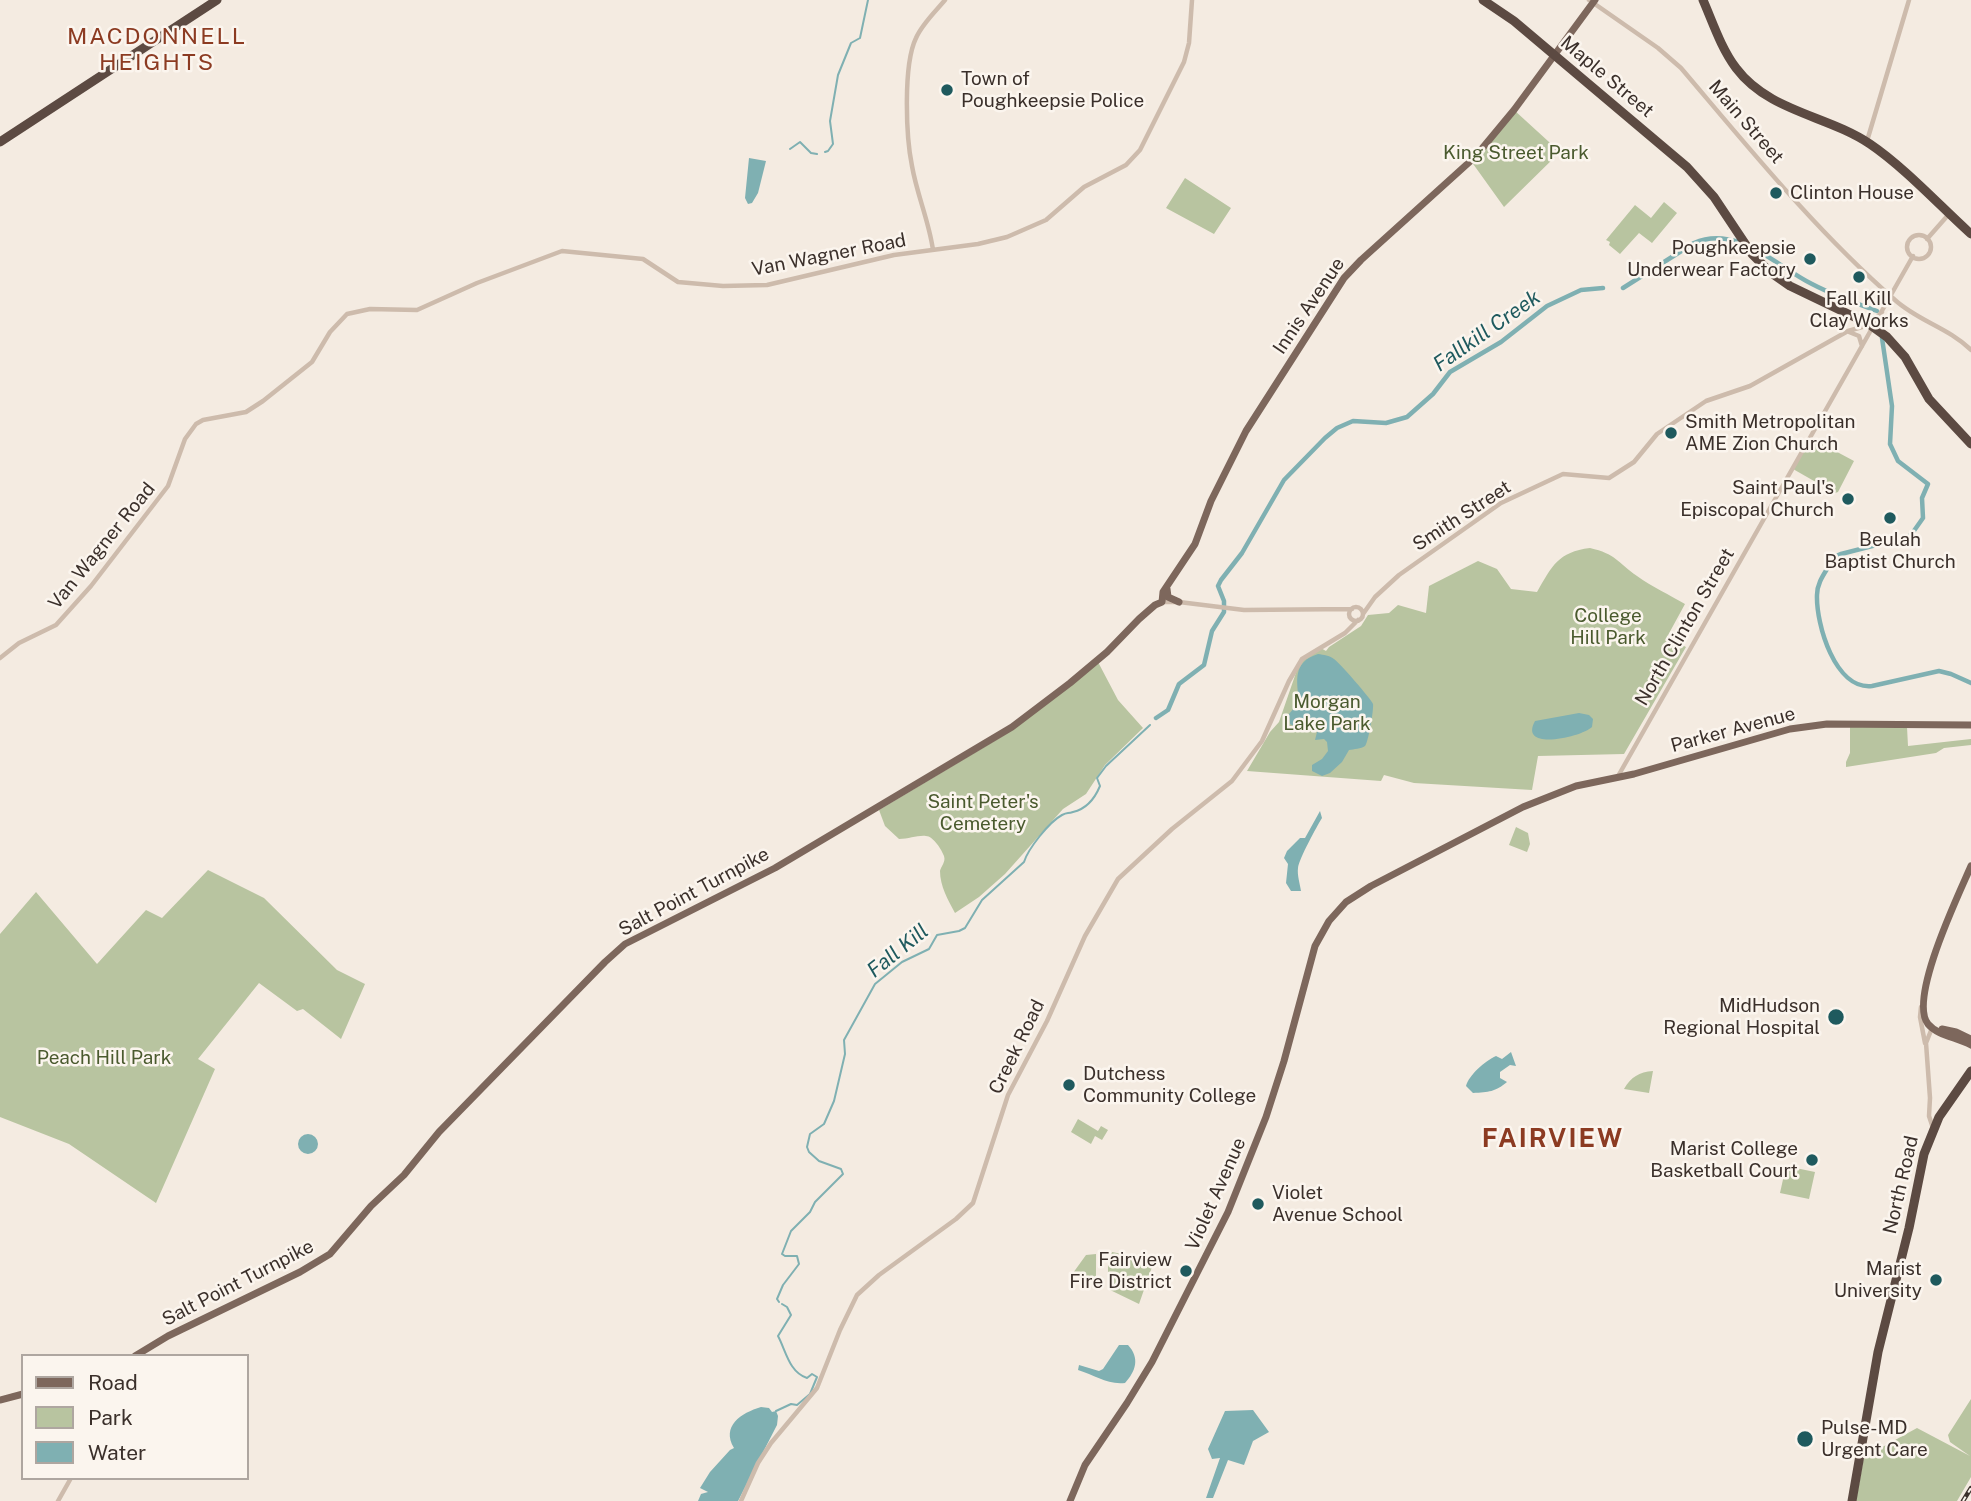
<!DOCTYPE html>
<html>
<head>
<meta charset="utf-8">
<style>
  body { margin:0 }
  #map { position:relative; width:1971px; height:1501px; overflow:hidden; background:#f4ebe1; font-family:"Public Sans",sans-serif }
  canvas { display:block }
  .legend { position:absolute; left:21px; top:1354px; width:228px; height:126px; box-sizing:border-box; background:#fbf5ee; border:2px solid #aea6a0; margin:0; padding:9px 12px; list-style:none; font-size:21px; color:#3b302b }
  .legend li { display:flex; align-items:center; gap:14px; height:35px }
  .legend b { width:35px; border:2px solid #aea6a0 }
</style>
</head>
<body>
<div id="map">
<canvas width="1971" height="1501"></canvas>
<ul class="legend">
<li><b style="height:9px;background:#7d675c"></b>Road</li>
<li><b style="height:19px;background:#b8c4a0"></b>Park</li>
<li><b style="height:19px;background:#7fb0b2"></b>Water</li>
</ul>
</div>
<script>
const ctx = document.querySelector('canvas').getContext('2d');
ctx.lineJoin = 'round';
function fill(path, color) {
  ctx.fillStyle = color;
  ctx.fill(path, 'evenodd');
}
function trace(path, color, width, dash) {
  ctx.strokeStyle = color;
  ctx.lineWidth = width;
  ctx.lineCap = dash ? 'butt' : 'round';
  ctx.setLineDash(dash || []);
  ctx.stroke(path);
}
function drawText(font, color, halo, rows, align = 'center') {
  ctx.font = font + ' "Public Sans",sans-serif';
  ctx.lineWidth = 5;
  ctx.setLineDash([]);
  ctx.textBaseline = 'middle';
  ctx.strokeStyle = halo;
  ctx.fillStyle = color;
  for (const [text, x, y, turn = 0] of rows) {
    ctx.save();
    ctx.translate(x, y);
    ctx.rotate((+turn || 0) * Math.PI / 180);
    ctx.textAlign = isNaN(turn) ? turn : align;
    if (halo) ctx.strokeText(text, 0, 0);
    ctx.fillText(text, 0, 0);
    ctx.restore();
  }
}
fill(new Path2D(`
  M1514 110 1560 152 1504 207 1471 161Z
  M1185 178 1231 208 1214 234 1166 208Z
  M1664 202 1677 213 1652 243 1639 233 1620 254 1609 245 1610 242 1606 240 1635 205 1651 218Z
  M1811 438 1854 461 1838 492 1835 493 1793 469Z
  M1590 548C1616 554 1617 562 1637 576 1652 587 1670 595 1685 604L1667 637 1686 647 1624 754 1538 756 1532 790 1414 783 1384 775 1381 781 1247 771 1270 732 1279 722 1299 664 1306 656 1319 647 1326 651 1329 647 1361 626 1368 615 1389 613 1398 605 1426 613 1429 586 1478 561 1497 569 1511 589 1537 592C1552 566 1558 552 1590 548Z
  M1098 662 1118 700 1143 728 1105 765 1086 794 1063 809 1005 874 979 897 955 913C948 900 940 886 940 871 941 866 946 862 944 856 942 850 933 836 926 836 918 835 909 839 899 839L885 826 879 810 1006 734Z
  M1850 726 1907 727 1908 746 1971 739V745L1944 748 1936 753 1846 767V762L1850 753Z
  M1516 827 1528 833 1530 844 1527 852 1509 845Z
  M208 870 264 898 337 970 365 984 341 1039 303 1009 297 1011 259 983 198 1059 215 1069 156 1203 69 1144 0 1117V934L36 892 97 964 146 910 162 918Z
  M1653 1071 1649 1093 1624 1089C1631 1077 1639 1072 1653 1071Z
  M1078 1119 1098 1131 1101 1126 1108 1130 1102 1140 1095 1136 1091 1144 1071 1132Z
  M1786 1166 1815 1172 1809 1199 1780 1193Z
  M1112 1252 1147 1259 1152 1267 1139 1304 1108 1289V1265Z
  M1096 1254V1279L1092 1281 1073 1273 1086 1255Z
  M1971 1399V1477L1957 1501H1856L1864 1457 1917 1428 1970 1456 1950 1442 1948 1435Z`), '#b8c4a0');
fill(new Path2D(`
  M749 158 766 161 758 193 752 203 748 204 745 198Z
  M1318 654C1324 655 1329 655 1334 659 1339 662 1372 700 1373 704 1374 709 1368 744 1365 746 1361 749 1354 749 1349 750L1342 762 1330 773 1322 776 1312 771V765L1322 759 1328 751 1327 742 1324 739 1315 740 1318 728 1313 720H1309L1297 728 1290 724 1289 714 1299 702C1297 681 1292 662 1318 654Z
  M1579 713 1589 715 1593 719 1592 727C1582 737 1518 752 1535 721Z
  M1320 811 1322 818C1317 826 1299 859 1298 868 1297 875 1300 884 1301 891H1291L1286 883 1288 864 1284 858 1287 851 1300 838H1305Z
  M1511 1052 1516 1066 1510 1065 1500 1072V1078L1507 1082C1495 1092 1489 1092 1473 1093L1466 1086C1469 1075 1485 1061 1496 1056L1502 1059Z
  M298 1144a10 10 0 1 1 20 0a10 10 0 1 1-20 0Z
  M1119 1345H1128C1140 1358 1136 1371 1125 1383 1107 1385 1095 1375 1078 1370L1079 1365 1099 1371 1103 1369Z
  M761 1407 769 1408 772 1412 776 1411 778 1416 777 1425 738 1501H698L701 1494 708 1492 700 1488 710 1472 730 1450 734 1448C721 1426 741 1413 761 1407Z
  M1253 1410 1269 1432 1253 1441 1244 1465 1228 1460 1213 1498H1206L1220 1458 1212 1459 1208 1449 1225 1411Z`), '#7fb0b2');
trace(new Path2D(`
  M790 149 800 142 811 153 817 154
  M825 152 828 151 833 144 830 121 838 75 851 43 860 38 868 0
  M779 1302 777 1299 783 1285 799 1264 797 1256H785L782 1254 791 1231 810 1212 815 1202 843 1174 841 1169 819 1161 809 1152 807 1147 810 1134 824 1124 834 1101 845 1054 844 1040 875 984 902 962 929 949 937 935 959 931 965 928 982 900 1024 862C1028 849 1049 822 1062 815 1068 812 1067 814 1073 812 1086 809 1095 798 1100 786L1097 778 1106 766 1150 725
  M776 1411 791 1404 797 1405 810 1394 817 1377 812 1374 807 1378C789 1372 786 1351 778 1336L791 1315 787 1307 782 1304`), '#7fb0b2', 2);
trace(new Path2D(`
  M1623 288 1694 243C1737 224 1776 266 1812 284 1833 295 1855 303 1877 311
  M1882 338 1892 406 1890 444 1898 461 1928 484 1922 498 1923 518 1911 535 1901 541 1884 543 1841 554C1832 557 1831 561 1827 569 1822 577 1817 585 1817 595 1816 624 1835 690 1872 686L1939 671 1951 674 1971 683
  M1156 718 1168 710 1179 684 1204 665 1212 631 1224 612V601L1218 586 1221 580 1242 553 1284 480 1325 438 1337 428 1353 421 1386 423 1407 417 1433 394 1450 372 1501 342 1547 306 1581 290 1603 288`), '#7fb0b2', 4.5);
trace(new Path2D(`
  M1589 0 1658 48 1681 68C1749 148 1816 231 1895 300 1918 321 1949 328 1971 350
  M1867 141 1909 0
  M1907 247a12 12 0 1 1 24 0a12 12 0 1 1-24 0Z
  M1927 239 1949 214
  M933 250C929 221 917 195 912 166 906 137 903 65 916 38 922 24 935 12 945 0
  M1869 325 1882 312
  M1849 332 1859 336 1862 346
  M1162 602H1179L1244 610 1352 609
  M1349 614a7 7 0 1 1 14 0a7 7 0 1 1-14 0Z
  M1363 614 1375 597 1399 575 1501 503 1563 474 1609 478 1634 462 1657 434 1706 401 1750 386 1848 331 1869 325
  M0 658 19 643 56 625 91 586 168 486 185 439 196 424 203 420 246 412 263 401 312 362 330 332 347 314 370 309 417 310 477 283 562 251 643 259 678 282 723 286 767 285 894 255 978 244 1007 237 1046 220 1084 187 1126 165 1140 150 1184 62 1189 43 1192 0
  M1617 778 1913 256
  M1921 1007 1920 1017 1925 1043
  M1932 1028 1926 1043 1930 1098 1929 1116 1933 1128
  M58 1501 71 1478
  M741 1501 758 1463 771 1443 817 1388 840 1330 857 1295 879 1275 956 1219 973 1203 1008 1095 1047 1021 1085 936 1118 879 1172 829 1232 781 1262 741 1289 681 1302 659 1345 633 1358 620`), '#cdbbac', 4.5);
trace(new Path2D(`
  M1167 589 1168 597 1179 602
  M1971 866C1959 894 1908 999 1928 1024 1938 1036 1957 1037 1971 1045
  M1942 1029 1956 1032 1971 1039
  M135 1356 168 1336 300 1272 330 1254 371 1206 404 1175 439 1132 605 962 625 944 775 868 1012 727 1070 683 1107 652 1139 619 1155 605 1162 602 1163 592 1195 544 1211 501 1246 431 1344 278 1361 260 1475 157 1514 110 1595 0
  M0 1400 23 1394
  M1070 1501 1085 1465 1127 1403 1152 1362 1228 1212 1266 1117 1284 1061 1315 946 1329 921 1346 902 1371 886 1523 807 1576 786 1634 774 1790 729 1827 724 1971 725`), '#7d675c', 7);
trace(new Path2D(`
  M1483 0 1514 21 1687 167 1714 197 1752 254 1770 272 1790 286 1869 324 1887 337 1905 357 1929 399 1971 444
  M1703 0C1713 23 1721 48 1736 68 1769 112 1827 115 1870 144 1904 167 1940 206 1971 234
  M0 142 217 0
  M1852 1501 1878 1352 1909 1228 1924 1154 1939 1117 1971 1071`), '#5c4a42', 9);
const rail = new Path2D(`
  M1963 1501 1971 1488`);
trace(rail, '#3b302b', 4.5);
trace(rail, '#fbf5ee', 2, [5]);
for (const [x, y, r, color] of [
  [947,90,7,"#1f5a5e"],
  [1776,193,7,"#1f5a5e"],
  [1810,259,7,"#1f5a5e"],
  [1859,277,7,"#1f5a5e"],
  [1671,433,7,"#1f5a5e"],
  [1848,499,7,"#1f5a5e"],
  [1890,518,7,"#1f5a5e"],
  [1836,1017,9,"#1f5a5e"],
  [1069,1085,7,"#1f5a5e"],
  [1812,1160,7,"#1f5a5e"],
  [1258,1204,7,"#1f5a5e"],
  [1186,1271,7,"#1f5a5e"],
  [1936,1280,7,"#1f5a5e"],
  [1805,1439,9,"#1f5a5e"]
]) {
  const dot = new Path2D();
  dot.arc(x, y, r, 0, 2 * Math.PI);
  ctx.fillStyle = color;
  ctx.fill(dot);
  trace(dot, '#fbf5ee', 2.5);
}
drawText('19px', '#3b302b', '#fbf5ee', [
  ["Maple Street",1607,77,40],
  ["Main Street",1746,122,49],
  ["Van Wagner Road",829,255,-11],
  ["Innis Avenue",1309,306,-56],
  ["Smith Street",1462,516,-33],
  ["Van Wagner Road",102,546,-51],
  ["North Clinton Street",1685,627,-60],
  ["Parker Avenue",1733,730,-15],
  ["Salt Point Turnpike",694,892,-28],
  ["Creek Road",1017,1047,-64],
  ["North Road",1901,1185,-77],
  ["Violet Avenue",1216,1194,-66],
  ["Salt Point Turnpike",238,1283,-27]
]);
drawText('19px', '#3b302b', '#fbf5ee', [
  ["Town of",961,79],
  ["Poughkeepsie Police",961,101],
  ["Clinton House",1790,193],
  ["Poughkeepsie",1796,248,"right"],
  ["Underwear Factory",1796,270,"right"],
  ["Fall Kill",1859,299,"center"],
  ["Clay Works",1859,321,"center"],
  ["Smith Metropolitan",1685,422],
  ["AME Zion Church",1685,444],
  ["Saint Paul's",1834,488,"right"],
  ["Episcopal Church",1834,510,"right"],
  ["Beulah",1890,540,"center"],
  ["Baptist Church",1890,562,"center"],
  ["MidHudson",1820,1006,"right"],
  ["Regional Hospital",1820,1028,"right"],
  ["Dutchess",1083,1074],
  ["Community College",1083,1096],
  ["Marist College",1798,1149,"right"],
  ["Basketball Court",1798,1171,"right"],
  ["Violet",1272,1193],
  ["Avenue School",1272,1215],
  ["Fairview",1172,1260,"right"],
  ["Fire District",1172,1282,"right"],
  ["Marist",1922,1269,"right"],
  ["University",1922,1291,"right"],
  ["Pulse-MD",1821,1428],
  ["Urgent Care",1821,1450]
], 'left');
drawText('19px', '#4a5a2e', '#fbf5ee', [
  ["King Street Park",1516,153],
  ["College",1608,616],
  ["Hill Park",1608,638],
  ["Morgan",1327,702],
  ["Lake Park",1327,724],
  ["Saint Peter's",983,802],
  ["Cemetery",983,824],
  ["Peach Hill Park",104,1058]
]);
drawText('italic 21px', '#1f5a5e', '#fbf5ee', [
  ["Fallkill Creek",1487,331,-35],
  ["Fall Kill",898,951,-39]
]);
ctx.letterSpacing = '2px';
drawText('23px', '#8c3b22', '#fbf5ee', [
  ["MACDONNELL",157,37],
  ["HEIGHTS",157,63]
]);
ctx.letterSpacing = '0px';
ctx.letterSpacing = '2px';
drawText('bold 26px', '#8c3b22', '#fbf5ee', [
  ["FAIRVIEW",1553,1139]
]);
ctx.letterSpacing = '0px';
</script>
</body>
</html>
